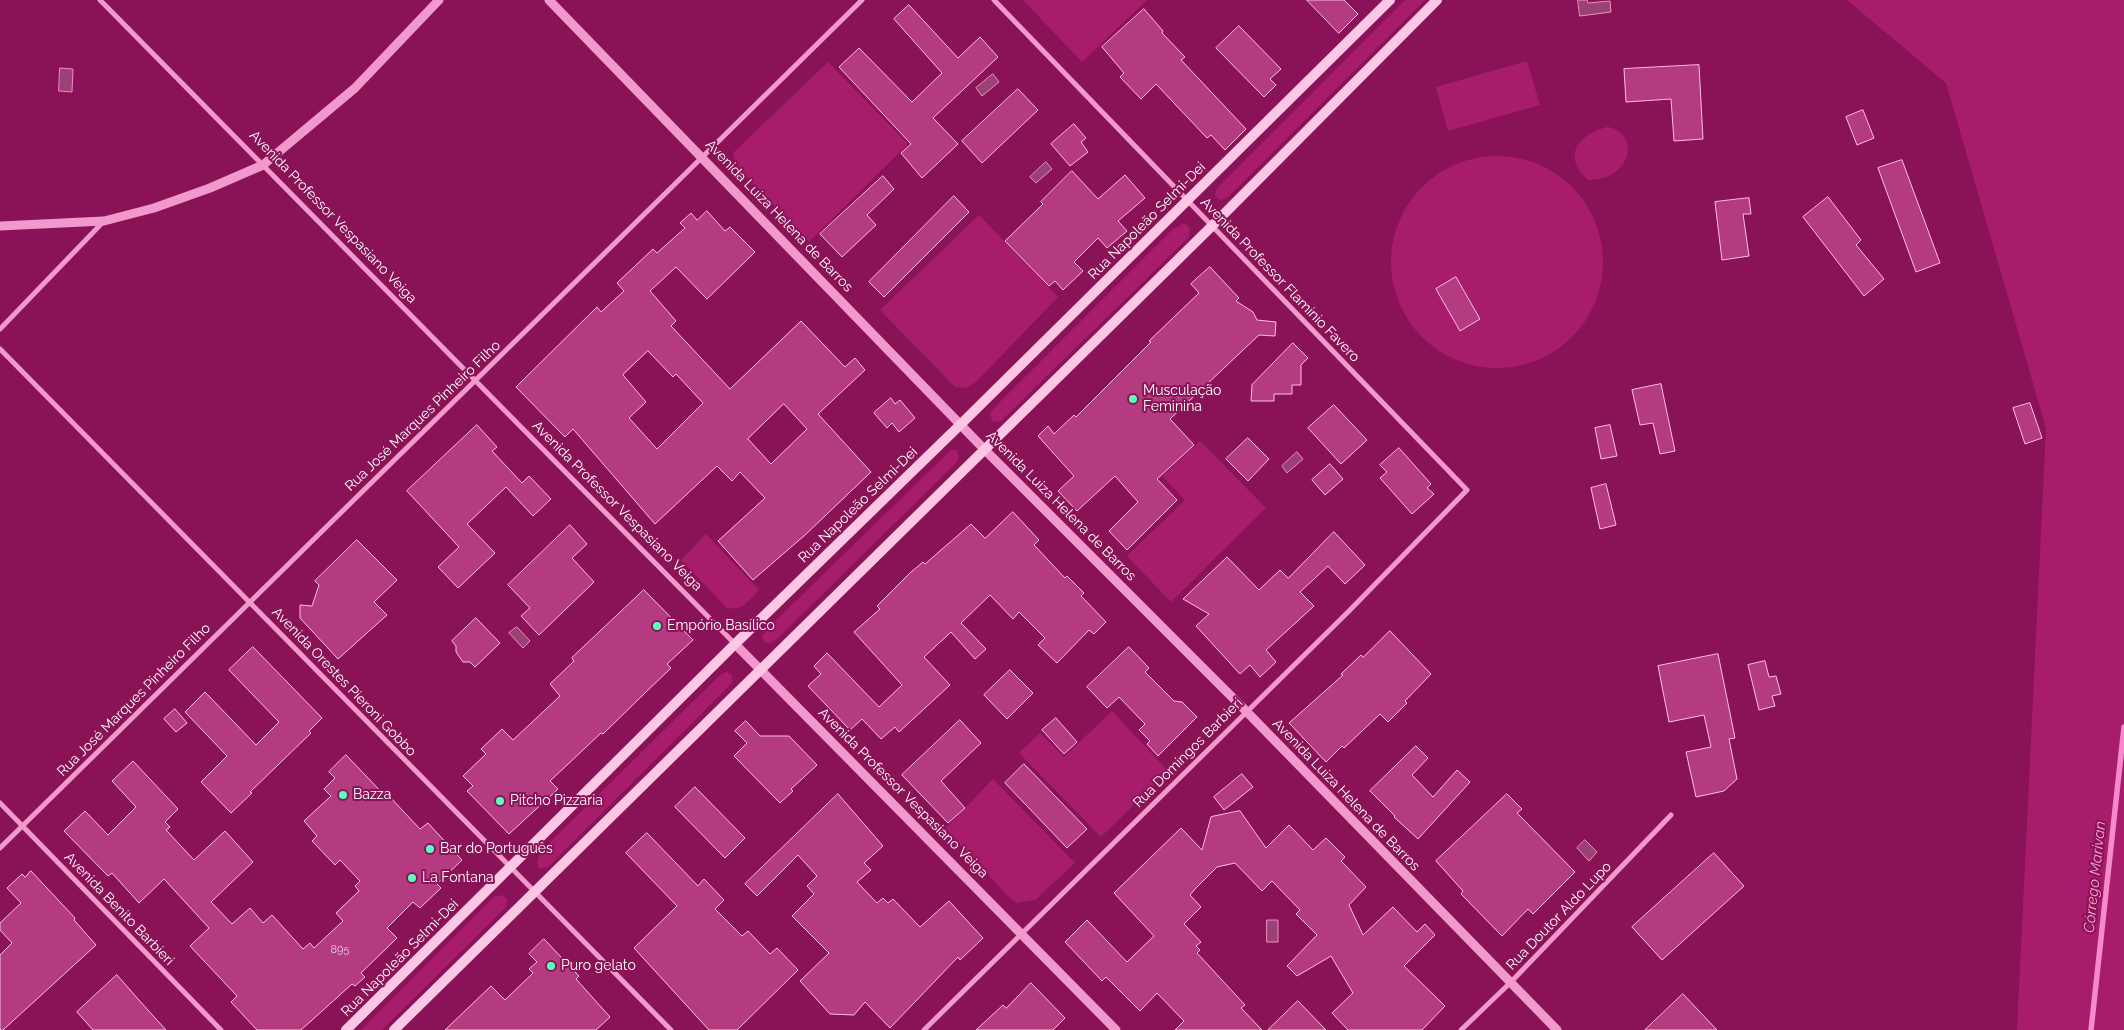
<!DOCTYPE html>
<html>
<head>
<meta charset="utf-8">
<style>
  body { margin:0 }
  canvas { display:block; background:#8a1256 }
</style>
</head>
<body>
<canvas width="2124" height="1030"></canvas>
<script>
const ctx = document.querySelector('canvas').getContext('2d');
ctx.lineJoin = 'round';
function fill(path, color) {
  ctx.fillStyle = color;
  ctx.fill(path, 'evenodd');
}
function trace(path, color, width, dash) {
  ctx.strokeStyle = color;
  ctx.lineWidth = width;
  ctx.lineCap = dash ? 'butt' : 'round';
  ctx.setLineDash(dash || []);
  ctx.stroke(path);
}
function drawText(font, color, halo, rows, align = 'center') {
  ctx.font = font + ' Raleway,sans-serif';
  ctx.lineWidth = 4;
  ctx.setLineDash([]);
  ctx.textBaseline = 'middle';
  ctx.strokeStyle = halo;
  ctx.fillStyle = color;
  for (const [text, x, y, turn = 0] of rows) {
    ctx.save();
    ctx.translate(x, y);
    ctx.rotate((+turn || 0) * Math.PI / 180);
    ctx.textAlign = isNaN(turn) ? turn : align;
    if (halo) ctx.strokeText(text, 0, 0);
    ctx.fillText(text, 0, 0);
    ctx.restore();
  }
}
fill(new Path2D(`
  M1023 0H1147L1082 62Z
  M1405 0H1425L1227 198 1219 200 1215 195 1217 188Z
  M1847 0H2124V1030H2017L2046 428 1946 83Z
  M1527 61 1540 105 1448 131 1436 87Z
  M828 62 908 144 809 242 735 164 733 153Z
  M1607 127C1626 129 1634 148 1623 164 1615 176 1601 180 1588 180 1562 156 1577 135 1607 127Z
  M1391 262a106 106 0 1 1 212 0a106 106 0 1 1-212 0Z
  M979 215 1058 297 976 382 966 388 955 387 880 310Z
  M1185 223 1190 229 1189 237 1001 421 993 422 990 414 994 408 1173 229Z
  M1200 441 1266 508 1171 602 1127 556 1185 500 1162 476Z
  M951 450H957L959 456 957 462 778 638 770 643 764 642 762 637 767 629Z
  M706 534 759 590C749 600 743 611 727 608L681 560Z
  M726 672 731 674 733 682 548 867 539 869 537 863 540 852 719 676Z
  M1112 711 1168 771 1101 837 1019 753 1040 733 1064 757Z
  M993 779 1075 863 1035 900 1016 903 1009 897 945 829Z
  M503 895 507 899 506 907 382 1030H361L494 897Z`), '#a71d6c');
const water = new Path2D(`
  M1578 0H1587L1588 3 1610 1 1611 12 1580 16Z
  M60 68 73 69 72 92 59 91Z
  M993 74 999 82 982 96 976 88Z
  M1046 162 1052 169 1036 183 1030 177Z
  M1297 452 1303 459 1287 473 1282 466Z
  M517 627 530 641 523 648 509 633Z
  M1585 840 1597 852 1589 861 1577 848Z
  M1267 920H1278V942H1267Z`);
fill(water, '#9b4274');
trace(water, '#f48ac9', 1);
trace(new Path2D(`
  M2091 1030 2124 727`), '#f48ac9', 5.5);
const building = new Path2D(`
  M1307 0H1344L1358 14 1339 33Z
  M909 5 958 58 980 37 998 57 933 118 958 144 922 178 901 153 911 144 839 67 859 48 912 102 942 73 894 19Z
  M1144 9 1163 31 1162 33 1185 57 1181 60 1246 129 1225 150 1211 135 1207 138 1156 84 1141 99 1120 77 1124 73 1102 47Z
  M1239 26 1281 69 1270 79 1276 85 1264 97 1216 48Z
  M1699 65 1703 139 1674 141 1671 99 1626 102 1624 69Z
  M1018 89 1038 110 982 163 962 141Z
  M1863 110 1874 138 1857 145 1846 117Z
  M1074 124 1086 138 1081 142 1088 152 1070 166 1051 144Z
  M1902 160 1940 263 1916 272 1878 168Z
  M1072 171 1098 199 1125 175 1145 198 1118 221 1127 231 1107 248 1098 238 1074 262 1083 271 1063 290 1055 281 1049 286 1005 241 1043 204 1041 202Z
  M883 176 894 189 867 215 876 225 842 257 820 234Z
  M954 196 969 212 884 297 869 282Z
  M1828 197 1861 240 1856 245 1884 279 1864 296 1803 217Z
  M1749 198 1751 214H1743L1749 256 1722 260 1715 202Z
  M707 211 725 231 730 227 755 252 707 299 676 267 650 291 676 321 671 326 730 389 801 321 845 367 855 358 865 370 818 414 871 472 805 535 753 580 718 541 765 498 740 472 732 481 717 466 655 524 573 429 565 437 516 387 597 307 601 312 624 291 617 283 653 249 657 253 685 228 680 223 691 213 697 220ZM648 351 673 377 676 374 703 403 657 449 629 418 646 402 623 375ZM784 404 807 429 771 464 748 439Z
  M1210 267 1239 298 1236 301 1253 312 1257 320 1276 322 1275 336 1259 335 1170 419 1194 445 1157 479 1177 500 1127 550 1109 531 1138 502 1115 476 1077 511 1058 491 1074 476 1038 436 1048 426 1054 434 1074 415 1076 417 1151 342 1149 341 1199 293 1191 284Z
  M1456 277 1480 319 1460 331 1436 289Z
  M1293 343 1308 358 1301 365V385H1292V394H1274V401H1251L1252 385Z
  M1661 384 1675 451 1660 454 1653 423 1640 425 1632 390Z
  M891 398 895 404 900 400 915 418 899 432 892 423 887 428 874 413Z
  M2030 403 2042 438 2025 444 2013 408Z
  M1334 405 1367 440 1341 464 1308 428Z
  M477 425 497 447 492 451 522 483 529 476 551 499 533 516 506 487 467 524 495 553 458 588 438 567 459 547 407 491Z
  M1610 425 1617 456 1601 459 1595 428Z
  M1248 438 1269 459 1248 481 1226 459Z
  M1399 448 1431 484 1427 488 1434 494 1412 514 1380 478 1387 472 1380 465Z
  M1330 464 1343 479 1325 495 1312 480Z
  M1606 484 1616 525 1600 529 1591 488Z
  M1013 512 1039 540 1034 545 1065 578 1067 576 1084 593 1081 596 1106 622 1094 634 1089 630 1057 663 1038 645 1045 638 1019 612 1013 619 990 595 961 623 986 649 975 659 951 632 924 657 950 685 899 732 895 727 881 739 862 719 850 730 808 686 821 674 814 666 827 653 879 707 902 685 854 632 880 609 877 606 910 573 923 562 925 564 971 524 985 538Z
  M570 525 587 544 572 558 594 582 539 635 521 616 530 608 508 585Z
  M1334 532 1365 565 1345 584 1328 566 1300 592 1314 606 1266 650 1276 662 1260 677 1250 665 1240 674 1196 626 1209 614 1183 599 1227 557 1259 590 1280 570 1288 578Z
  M357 540 397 580 374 602 387 615 338 659 300 618V605L312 606 319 585 315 581Z
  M644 590 693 640 667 664 671 668 646 692 603 734 601 733 550 781 558 789 509 834 467 791 473 786 463 776 486 754 481 749 502 729 513 740 560 696 550 684 574 661 572 658Z
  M476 618 500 643 475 667 470 662H463L456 652V646L452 641Z
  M1390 631 1431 674 1405 701 1407 703 1388 722 1380 714 1344 748 1342 746 1326 762 1289 723 1343 675 1341 674 1361 655 1363 657Z
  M253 647 322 718 309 731 311 733 250 792 252 793 231 813 201 782 227 756 185 712 205 692 256 745 279 722 229 670Z
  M1129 647 1149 668 1145 672 1174 701 1182 702 1197 717 1158 756 1147 744 1150 741 1139 730 1145 724 1119 697 1107 708 1087 687Z
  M1718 654 1735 738 1729 739 1737 779 1724 791 1696 797 1686 752 1711 747 1704 715 1669 722 1658 666Z
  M1765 661 1769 677 1776 676 1781 694 1772 696 1775 706 1759 710 1748 665Z
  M1010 670 1033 693 1007 719 984 695Z
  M175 709 187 723 176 732 164 719Z
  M1056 718 1077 742 1064 754 1042 730Z
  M960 720 981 743 941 781 965 808 948 823 902 775Z
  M746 721 760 736H789L817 765 791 789 793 791 780 803 734 756 747 743 735 731Z
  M1416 746 1428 758 1412 775 1433 797 1457 770 1470 782 1418 839 1394 817 1395 816 1370 791Z
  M346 755 387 798 389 796 420 829 428 823 462 860 437 884 441 888 420 908 413 902 387 928 397 938 361 973 365 977 355 986 352 984 301 1030H257L231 1002 237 996 190 946 209 928 164 879 139 903 112 873 108 876 64 831 85 811 108 835 136 807 112 781 133 761 178 809 165 822 170 827 166 830 194 860 225 831 253 862 211 902 232 924 250 908 263 923 272 915 303 949 310 943 314 948 343 921 336 913 359 891 355 886 360 881 340 860 335 865 312 841 317 836 304 821 331 796 324 789 335 778 329 772Z
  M1024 764 1087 829 1067 848 1005 783Z
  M1242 774 1253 787 1224 810 1214 797Z
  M695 787 745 838 725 858 675 807Z
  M838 794 883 846 864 863 871 870 857 882 877 903 883 898 888 903 893 899 920 927 949 901 983 938 960 960 958 957 890 1028 865 1002 854 1015 830 1014 800 981 829 953 792 916 814 894 807 886 817 876 798 855 757 896 745 884Z
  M1507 794 1522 809 1517 813 1575 872 1533 914 1528 909 1502 936 1461 894 1463 891 1436 861Z
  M1240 811 1266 848 1289 825 1313 850 1326 838 1345 857 1341 861 1366 887 1349 905 1363 935 1393 907 1417 932 1425 924 1435 935 1404 966 1445 1006 1422 1030H1348L1332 1013 1353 993 1331 956 1297 976 1287 966 1317 935 1296 914 1300 910 1272 881 1262 891 1235 863 1217 867 1195 889 1190 895 1201 907 1184 924 1201 942 1196 946 1200 950 1197 953 1245 1005 1241 1008 1262 1030H1175L1184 1021 1157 993 1140 1011 1106 977 1102 981 1065 942 1087 920 1127 962 1154 936 1114 893 1181 828 1202 850 1211 817Z
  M647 833 698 886 704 879 724 900 715 909 742 936 748 931 770 954 777 948 798 970 737 1030H709L634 948 677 906 626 853Z
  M1714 853 1744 886 1662 960 1632 927Z
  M31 871 75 918 74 920 96 945 3 1030H0V955L12 943 0 930V923L21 903 7 888 22 874 25 877Z
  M544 939 579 976 576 979 610 1017 596 1030H445L491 986 505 1000 533 973 529 969 537 962 529 954Z
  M117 975 138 999 166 1030H93L77 1012Z
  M1031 983 1065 1018 1053 1030H976L1003 1005 1006 1008Z
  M1683 994 1717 1030H1645Z
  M1298 1001 1326 1030H1268Z`);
fill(building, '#b43b80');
trace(building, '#fcbfe3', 1);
trace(new Path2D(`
  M100 0 735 644
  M0 329 104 221
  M0 349 671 1030
  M0 803 221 1030
  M0 848 862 0
  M924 1030 1349 611 1467 490 994 0
  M1461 1030 1510 983 1671 815`), '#f199cc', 5);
trace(new Path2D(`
  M549 0 984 449 1246 711 1557 1030
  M0 226 104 221 154 208 210 188 263 165 355 88 439 0
  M735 644 1116 1030`), '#f199cc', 9);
trace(new Path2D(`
  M346 1030 735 644 961 424 1390 0
  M394 1030 1212 226 1437 0`), '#fbc7e4', 10);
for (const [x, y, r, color] of [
  [1133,399,5,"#59ffba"],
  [657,626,5,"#59ffba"],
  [343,795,5,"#59ffba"],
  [500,801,5,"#59ffba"],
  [430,849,5,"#59ffba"],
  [412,878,5,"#59ffba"],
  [551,966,5,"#59ffba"]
]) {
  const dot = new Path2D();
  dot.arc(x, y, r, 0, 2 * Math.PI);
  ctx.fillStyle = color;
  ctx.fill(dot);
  trace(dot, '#8a1256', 2);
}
drawText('11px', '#eccedf', null, [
  ["895",340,950]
]);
drawText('14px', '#fff', '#8a1256', [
  ["Avenida Luiza Helena de Barros",779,216,46],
  ["Avenida Professor Vespasiano Veiga",333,217,46],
  ["Rua Napoleão Selmi-Dei",1147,221,-45],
  ["Avenida Professor Flamínio Favero",1280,280,46],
  ["Rua José Marques Pinheiro Filho",423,416,-44],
  ["Rua Napoleão Selmi-Dei",858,505,-44],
  ["Avenida Professor Vespasiano Veiga",617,506,45],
  ["Avenida Luiza Helena de Barros",1061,506,45],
  ["Avenida Orestes Pieroni Gobbo",344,682,46],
  ["Rua José Marques Pinheiro Filho",134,700,-45],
  ["Rua Domingos Barbieri",1188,753,-45],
  ["Avenida Professor Vespasiano Veiga",903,793,45],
  ["Avenida Luiza Helena de Barros",1346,795,46],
  ["Avenida Benito Barbieri",119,909,46],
  ["Rua Doutor Aldo Lupo",1559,916,-46],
  ["Rua Napoleão Selmi-Dei",400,958,-45]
]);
drawText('14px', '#fff', '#8a1256', [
  ["Musculação",1143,391],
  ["Feminina",1143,407],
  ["Empório Basílico",667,626],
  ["Bazza",353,795],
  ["Pitcho Pizzaria",510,801],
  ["Bar do Português",440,849],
  ["La Fontana",422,878],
  ["Puro gelato",561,966]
], 'left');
drawText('italic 15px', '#f8a4d5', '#8a1256', [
  ["Córrego Marivan",2095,877,-84]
]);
</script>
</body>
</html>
